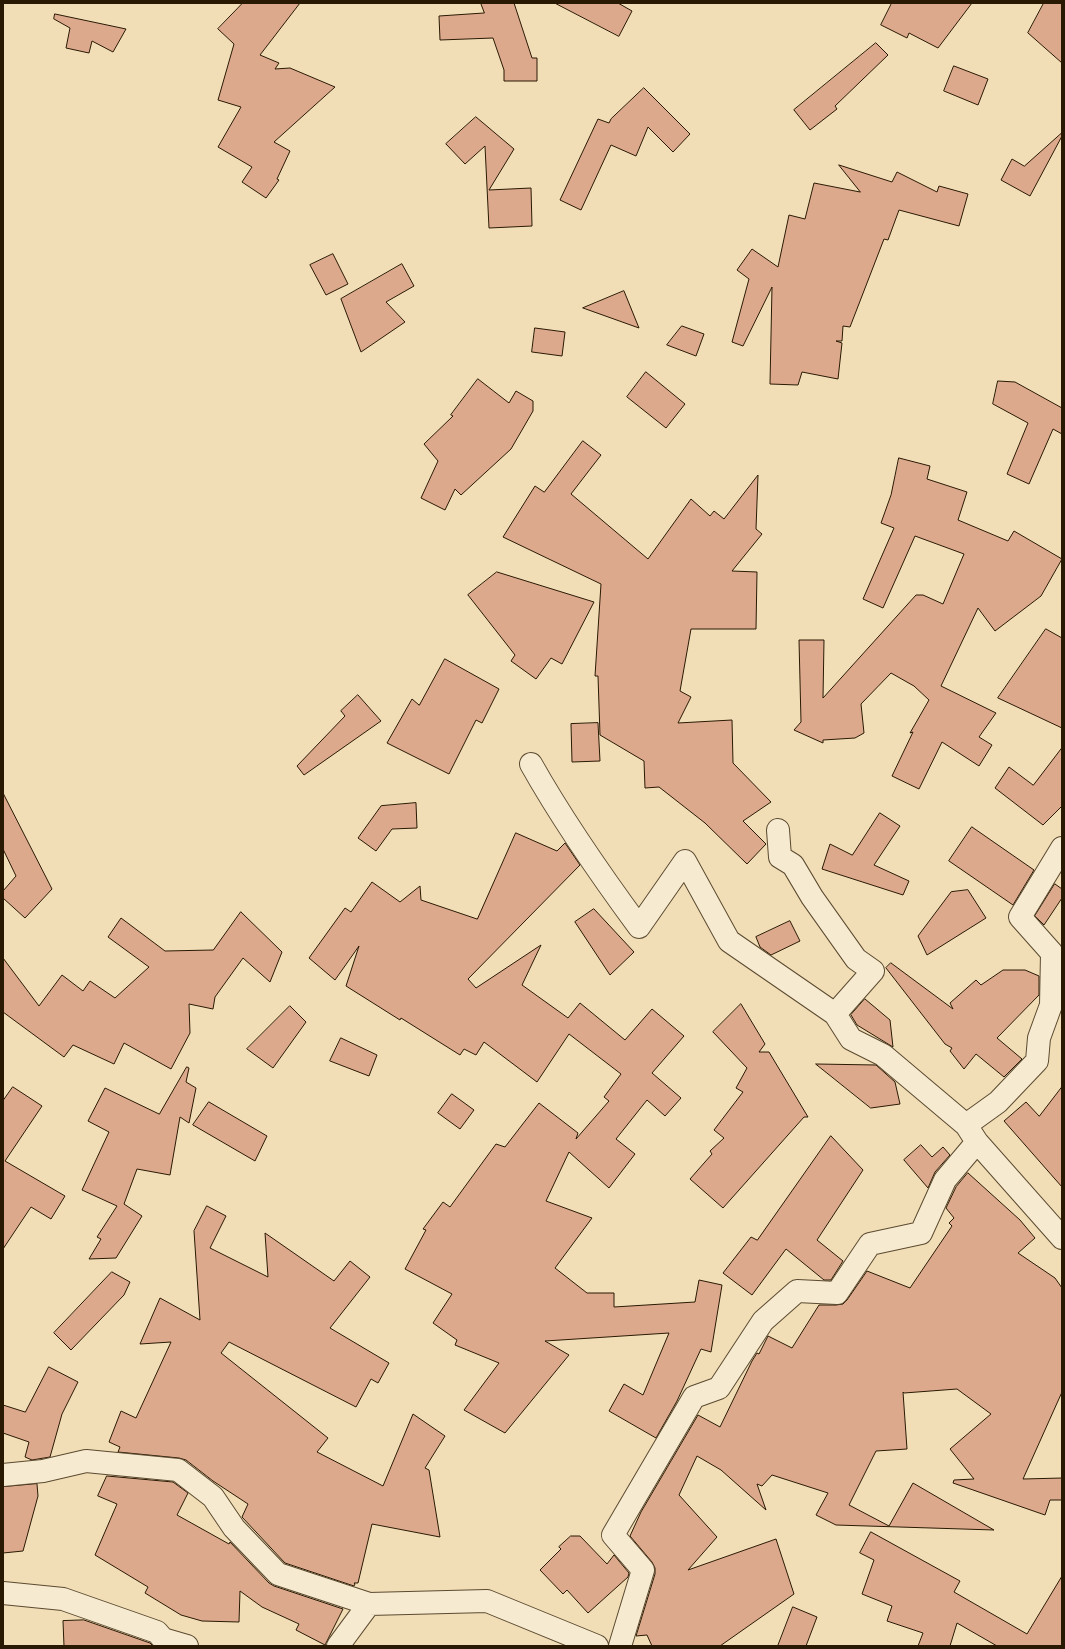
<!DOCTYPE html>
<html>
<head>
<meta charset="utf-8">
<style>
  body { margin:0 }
  #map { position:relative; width:1065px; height:1649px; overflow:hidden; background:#f1deb6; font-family:"Gentium Book Plus",serif }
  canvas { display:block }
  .frame { position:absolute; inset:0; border:4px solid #291903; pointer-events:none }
</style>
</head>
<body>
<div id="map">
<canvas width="1065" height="1649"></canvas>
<div class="frame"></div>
</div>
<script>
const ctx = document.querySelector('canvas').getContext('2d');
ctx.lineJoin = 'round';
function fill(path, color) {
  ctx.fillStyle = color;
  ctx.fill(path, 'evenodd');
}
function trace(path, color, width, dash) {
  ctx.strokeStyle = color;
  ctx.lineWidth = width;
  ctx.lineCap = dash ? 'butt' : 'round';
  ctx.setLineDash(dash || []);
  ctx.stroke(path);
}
const building = new Path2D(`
  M243 3H300L260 55 279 63 275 69 290 68 335 87 274 142 290 151 277 179 279 180 266 198 242 182 252 167 218 147 241 107 218 100 234 44 218 29Z
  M481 3H514L532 58H537V81H504V70L493 38 440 40 439 16 484 13Z
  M555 3H618L632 11 619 36Z
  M892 3H972L938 48 909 33 907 38 881 25Z
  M1044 3H1062V63L1028 33Z
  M55 14 126 29 113 52 92 41 89 53 66 48 70 28 54 19Z
  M876 43 888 55 835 106 837 109 810 130 794 110Z
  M954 66 988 79 978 105 944 91Z
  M644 88 690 134 673 152 648 127 636 156 611 145 581 210 560 200 598 119 609 123 611 119Z
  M476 117 514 149 489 190 531 188 532 226 489 228 485 146 465 164 446 144Z
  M1061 134 1062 136 1030 196 1001 180 1012 159 1024 166Z
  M839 165 892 182 897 172 937 192 939 186 968 194 959 226 899 210 888 240 884 239 850 327 843 326 842 341H836L842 343 838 379 802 372 798 385 770 384 772 287 743 346 732 342 749 279 737 270 752 249 778 267 789 215 805 219 814 183 860 192Z
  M333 254 348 284 326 295 310 265Z
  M402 264 414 286 386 302 405 322 361 352 341 299Z
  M624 291 639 328 583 308Z
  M682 326 704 334 696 356 667 345Z
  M535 328 565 332 562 356 532 352Z
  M646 372 685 404 666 428 627 397Z
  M478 379 509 403 516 391 533 401V411L511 449 461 495 455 489 445 510 421 498 438 461 424 444 453 416 451 415Z
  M998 381 1015 382 1062 408V434L1053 429 1029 484 1007 474 1028 423 993 404Z
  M583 441 601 455 571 494 648 559 691 499 710 516 714 511 724 519 758 475 756 529 762 534 732 571 757 572 756 629H691L680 691 691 697 678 723 732 720 733 763 771 802 743 821 766 844 747 864 705 823 659 787 645 788 644 761 600 735 598 676H595L601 584 503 537 535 486 544 492Z
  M899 458 930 466 927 479 967 492 958 520 1008 541 1014 531 1062 559 1041 596 995 631 978 608 941 686 996 713 979 737 992 745 979 766 942 742 919 789 892 776 913 732 910 733 929 700 914 686 891 673 861 704 864 733 855 738 823 740V743L794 730 801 722 799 640H824L823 698 916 595H923L943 604 964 554 915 536 883 608 863 599 894 528 881 523 891 495Z
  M497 572 594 602 562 664 551 658 536 679 511 661 515 655 468 595Z
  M1046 629 1062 638V728L998 698Z
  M445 659 499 689 482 723 476 720 449 774 387 743 412 699 419 705Z
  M358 695 381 721 304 775 297 766 345 716 341 711Z
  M598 723 600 761 572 762 571 724Z
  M1062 748V806L1043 825 995 788 1009 767 1033 785Z
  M3 793 52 889 25 918 3 898V891L16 876 3 849Z
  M416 803 417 828 392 829 376 851 358 838 381 806Z
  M880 813 900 826 874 865 909 881 903 895 822 869 830 844 852 855Z
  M972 827 1034 870 1013 905 949 861Z
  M516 833 557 851 565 843 580 865 468 979 476 988 541 945 522 985 568 1018 580 1003 625 1040 652 1009 684 1036 652 1073 681 1098 665 1116 647 1100 616 1139 635 1154 609 1188 569 1152 546 1201 592 1218 555 1268 587 1293H614V1307L695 1302 699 1280 722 1285 711 1352 701 1349 677 1401 656 1438 609 1411 624 1384 643 1395 669 1333 545 1341 569 1355 505 1433 464 1410 499 1363 455 1345 457 1340 433 1323 452 1294 405 1269 426 1230 423 1229 443 1202 450 1207 496 1144 505 1147 539 1103 578 1133 576 1139 609 1101 604 1097 621 1074 569 1034 537 1082 484 1042 476 1055 464 1049 460 1055 401 1018 400 1020 346 986 359 946 335 980 309 958 345 908 351 912 372 882 400 902 420 886 421 900 477 919Z
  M1055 884 1062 889V898L1044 925 1035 916Z
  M968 890 986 918 927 955 918 936 951 892Z
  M594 909 634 952 610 975 575 922Z
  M241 912 282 952 270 982 243 958 215 997 213 1009 189 1004 190 1033 171 1069 124 1043 114 1064 73 1045 64 1057 3 1012V958L39 1006 62 975 83 991 90 981 115 998 149 967 108 937 121 918 165 951 213 950Z
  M790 921 800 941 771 955 760 947 756 937Z
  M891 963 953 1009 950 1003 976 980 981 985 1003 970H1025L1039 976V995L997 1038 1022 1059 1004 1077 976 1054 964 1069 950 1051 952 1048 945 1044 886 968Z
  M865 999 890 1020 893 1047 857 1025 851 1015Z
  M741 1004 765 1044 759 1052H769L808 1117H804L723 1208 690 1179 712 1154 710 1151 724 1138 714 1130 743 1092 736 1088 747 1068 713 1032Z
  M290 1006 306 1022 273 1068 247 1049Z
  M341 1038 377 1055 369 1076 330 1061Z
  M816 1064 876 1065 895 1082 900 1104 871 1108Z
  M187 1067 189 1068 186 1082 196 1088 189 1123 180 1117 170 1175 137 1169 124 1204 142 1216 116 1258 89 1259 101 1239 97 1237 117 1206 82 1190 109 1132 88 1121 105 1088 159 1114Z
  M13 1087 42 1106 5 1161 65 1196 51 1219 31 1207 3 1249V1101Z
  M1062 1087V1187L1004 1121 1026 1102 1039 1116Z
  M452 1094 474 1110 460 1129 438 1113Z
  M209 1102 267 1136 255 1161 193 1125Z
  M831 1136 863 1170 817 1240 843 1261 831 1280H824L786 1249 752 1295 723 1273 751 1237 757 1240Z
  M921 1145 932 1157 943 1147 950 1155 935 1172 928 1188 904 1160Z
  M968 1173 1020 1220 1035 1238 1018 1253 1055 1278 1062 1288V1392L1023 1479 1062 1478V1500H1050L1045 1515 953 1483 954 1480 974 1479 950 1449 991 1414 957 1389 904 1393 903 1392 907 1449 876 1451 849 1505 889 1526 913 1483 994 1530 836 1525 816 1515 828 1493 772 1475 762 1486 757 1484 766 1510 721 1470 697 1456 679 1495 717 1537 688 1570 776 1539 794 1594 720 1646H652L647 1635 636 1636 655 1574V1568L652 1562 630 1536 641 1512 698 1415 720 1427 752 1361 757 1353 759 1354 768 1336 792 1348 819 1305H836L843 1304 847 1300 867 1271 910 1288 952 1226 949 1223 954 1218 946 1208 956 1187Z
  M207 1206 226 1216 210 1248 268 1277 265 1233 334 1281 350 1261 370 1277 330 1328 389 1363 378 1383 371 1379 356 1407 229 1342 221 1353 328 1438 317 1452 383 1486 413 1414 445 1436 425 1468 429 1470 440 1537 372 1524 358 1583H354L355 1584 354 1586 285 1563 242 1517 248 1504 213 1481 186 1460 179 1458 118 1452 120 1447 109 1442 121 1411 136 1418 171 1342 140 1344 160 1298 200 1320 194 1231Z
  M112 1272 130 1282 124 1295 71 1350 54 1333Z
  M49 1367 78 1382 62 1414 50 1457 32 1460 25 1457 29 1442 3 1433V1405L25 1412Z
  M107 1476 173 1482 188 1493 177 1515 229 1544 230 1542 269 1583 274 1586 343 1609 325 1645 296 1630 299 1624 262 1607 240 1591 239 1622 202 1621 181 1615 145 1593 148 1587 95 1555 117 1504 98 1496Z
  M37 1484 38 1496 23 1551 3 1553V1487Z
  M871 1532 960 1581 954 1592 1027 1634 1062 1576V1646H997L957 1623 950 1646H918L923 1633 887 1621 892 1606 862 1594 874 1560 860 1553Z
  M571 1536H580L607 1564 614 1555 629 1573 628 1577 588 1613 567 1590 563 1594 540 1570 561 1549 559 1547Z
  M793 1607 817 1617 806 1646H778Z
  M84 1620 150 1643 153 1646H64L63 1621Z`);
fill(building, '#dda98d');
trace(building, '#291903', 1);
const minor = new Path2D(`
  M531 764C563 821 600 874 639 927L685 861 729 941 835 1014
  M778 830 780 857 793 865 812 897 856 959 873 971 835 1014 851 1039 883 1055 966 1125 977 1142 1062 1238
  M966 1125 998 1102 1037 1061 1039 1038 1051 1005 1052 953 1020 917 1062 848
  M3 1475 43 1471 86 1461 178 1470 213 1497 234 1528 278 1574 369 1604
  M3 1593 63 1599 157 1632 163 1639 187 1646
  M338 1646 369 1604 487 1601 597 1646
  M620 1646 643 1570 613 1535 694 1397 719 1388 763 1321 797 1291 837 1293 870 1244 921 1233 945 1180 977 1142`);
trace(minor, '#5b4a30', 24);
trace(minor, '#f6ead0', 22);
</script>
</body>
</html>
